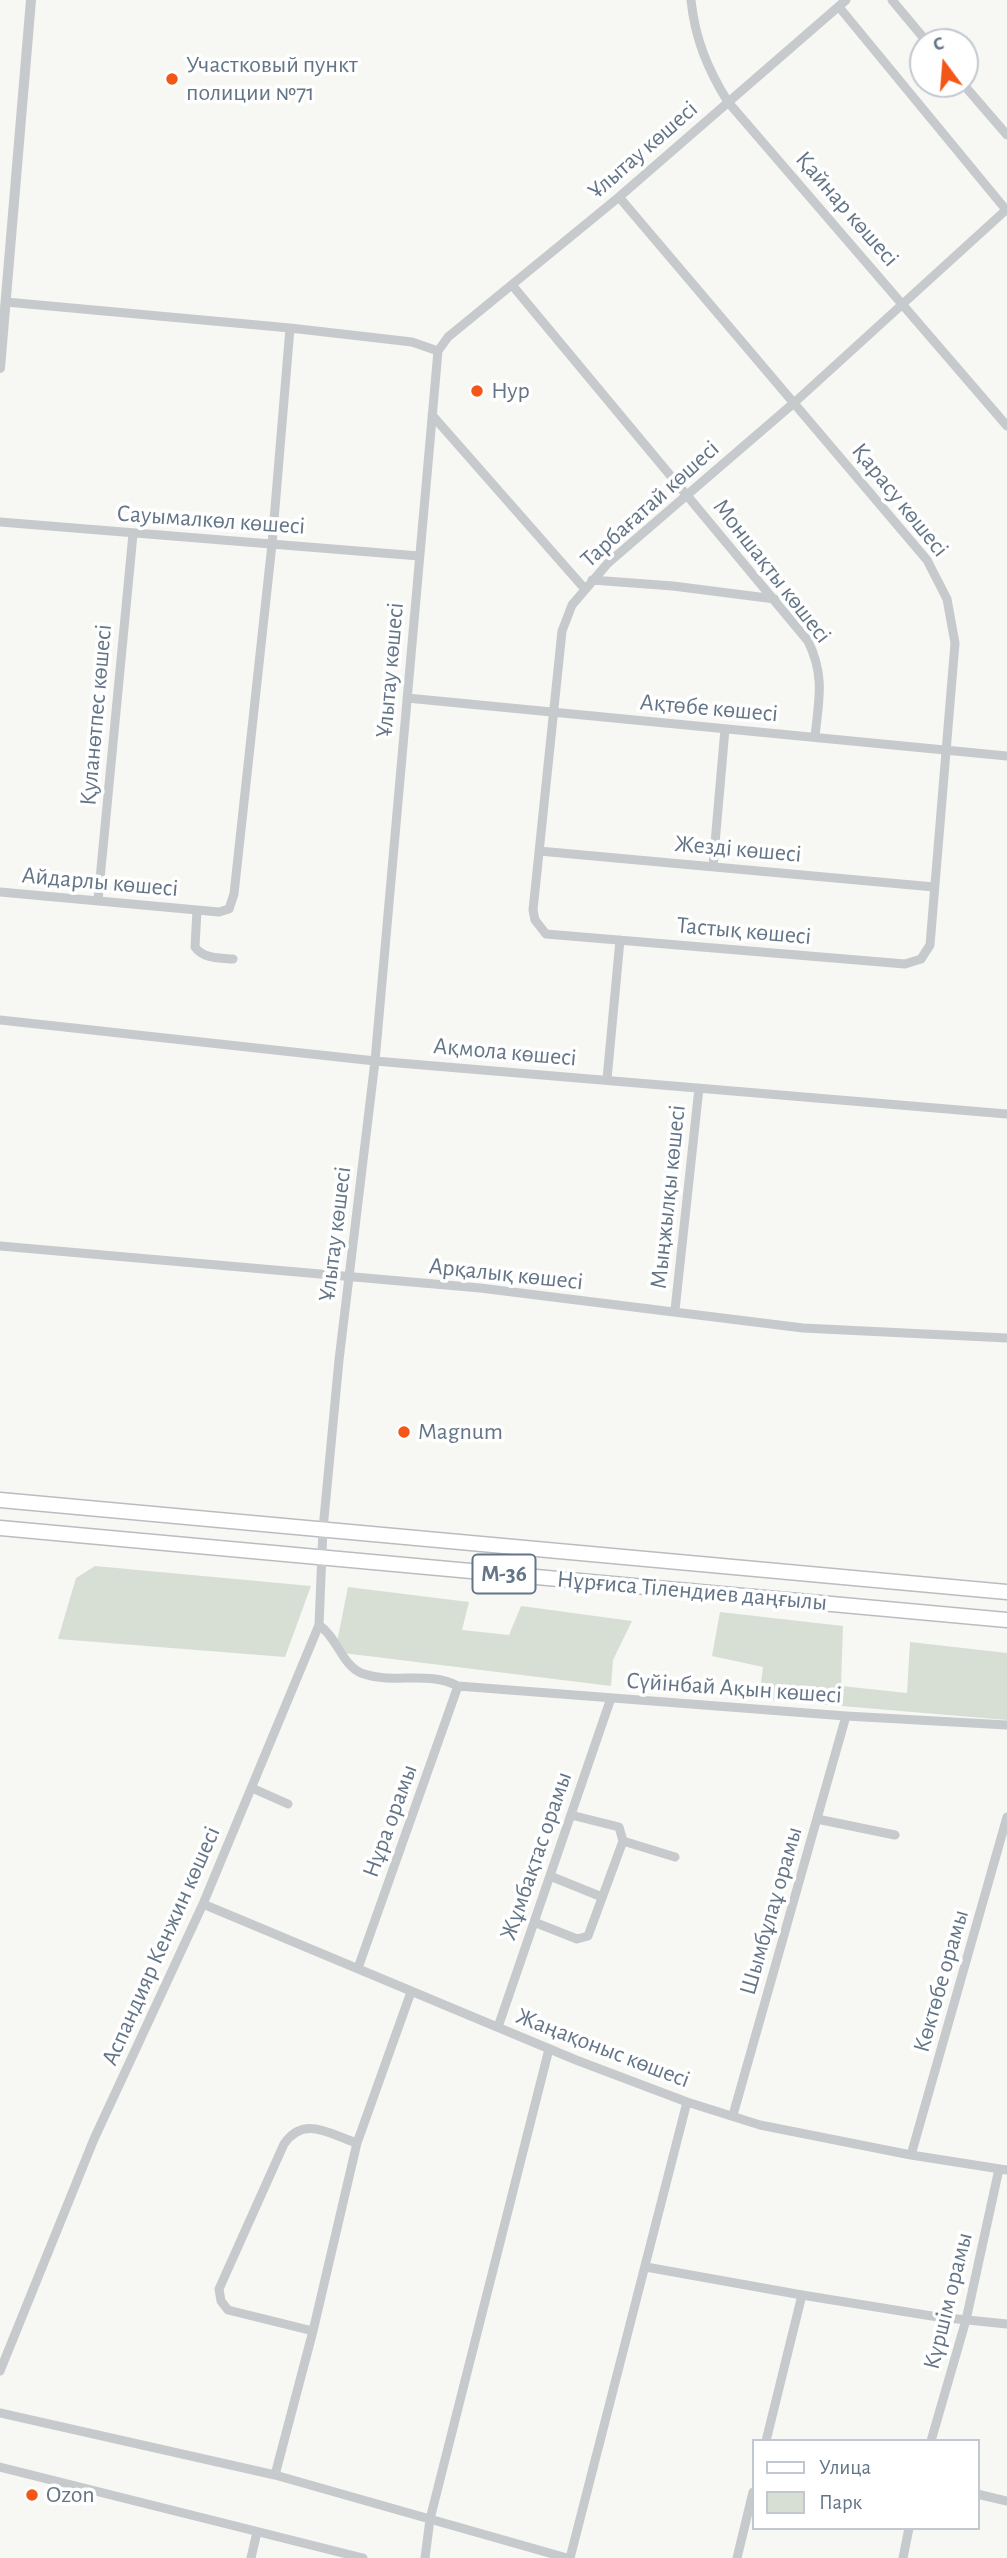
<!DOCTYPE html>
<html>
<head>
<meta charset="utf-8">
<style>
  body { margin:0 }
  #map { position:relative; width:1007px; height:2558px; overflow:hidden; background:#f7f7f3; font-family:"Alegreya Sans",sans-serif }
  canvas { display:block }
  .legend { position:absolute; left:752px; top:2439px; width:228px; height:91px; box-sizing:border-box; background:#fff; border:2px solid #c1c8cf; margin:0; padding:9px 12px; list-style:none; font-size:21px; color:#637587 }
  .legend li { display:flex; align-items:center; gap:14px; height:35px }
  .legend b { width:35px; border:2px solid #c1c8cf }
  .north { position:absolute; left:909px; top:28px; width:70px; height:70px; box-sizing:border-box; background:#fff; border:2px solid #c1c8cf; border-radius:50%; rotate:344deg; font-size:19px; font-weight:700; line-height:28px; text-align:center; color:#637587 }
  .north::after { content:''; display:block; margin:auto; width:24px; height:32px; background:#f35617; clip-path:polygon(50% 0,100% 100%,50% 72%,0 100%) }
</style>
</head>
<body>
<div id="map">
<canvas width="1007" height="2558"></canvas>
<ul class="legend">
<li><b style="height:9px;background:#fff"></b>Улица</li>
<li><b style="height:19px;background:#d7dfd4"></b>Парк</li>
</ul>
<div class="north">С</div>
</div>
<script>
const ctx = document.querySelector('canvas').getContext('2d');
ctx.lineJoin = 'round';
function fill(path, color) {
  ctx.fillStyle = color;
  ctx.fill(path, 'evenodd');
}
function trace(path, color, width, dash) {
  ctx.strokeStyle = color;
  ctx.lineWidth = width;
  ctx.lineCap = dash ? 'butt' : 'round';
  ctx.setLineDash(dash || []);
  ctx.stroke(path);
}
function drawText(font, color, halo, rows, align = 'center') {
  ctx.font = font + ' "Alegreya Sans",sans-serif';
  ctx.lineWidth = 7;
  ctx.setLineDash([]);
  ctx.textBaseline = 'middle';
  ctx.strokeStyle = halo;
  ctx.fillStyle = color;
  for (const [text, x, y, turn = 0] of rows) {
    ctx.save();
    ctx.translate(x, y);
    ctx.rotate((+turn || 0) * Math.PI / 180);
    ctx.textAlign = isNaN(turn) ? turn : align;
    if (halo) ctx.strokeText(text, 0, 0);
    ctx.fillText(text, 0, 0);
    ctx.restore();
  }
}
fill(new Path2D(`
  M95 1566 311 1586 285 1657 58 1639 76 1578Z
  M348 1587 469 1602 462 1630 509 1635 521 1606 632 1621 613 1660 611 1686 335 1652Z
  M720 1612 843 1626 841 1686 907 1693 910 1642 1007 1653V1720L759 1699 763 1667 712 1656Z`), '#d7dfd4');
const primary = new Path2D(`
  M0 1500 1007 1592
  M0 1528 1007 1620`);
trace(primary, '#b9bdc1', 17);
trace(new Path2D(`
  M691 0C695 39 708 70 728 102L1007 426
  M892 0 927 42
  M839 7 1007 211
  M963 84 1007 135
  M619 197 927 560 947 599 955 643 930 945 921 959 905 964 546 934 535 920 533 910 562 631 572 605 608 563 795 402 1007 209
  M512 285 808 641C825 676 819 699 815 736
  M6 302 290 328 412 342 438 351
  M432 415 584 588
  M0 522 419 556
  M592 580 673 586 775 599
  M407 698 1007 756
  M539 851 934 887
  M713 866 725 729
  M0 892 197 910 219 912 229 909 234 894 272 544 290 328
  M98 900 133 534
  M197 910 195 947C203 959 220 958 233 959
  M0 1020 375 1061 1007 1114
  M607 1079 620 940
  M0 1246 480 1288 803 1328 1007 1338
  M675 1310 699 1088
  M319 1625C337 1637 342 1665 361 1673 393 1685 428 1670 458 1686L846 1716 1007 1725
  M252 1788 288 1804
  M817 1819 895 1835
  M623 1841 675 1857
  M550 1876 602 1897
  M203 1904 576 2060 687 2102 760 2125 911 2155 1007 2170
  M534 1922 577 1939 588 1936 623 1841 619 1827 571 1815
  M358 1968 458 1686
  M498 2027 611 1698
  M733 2115 846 1716
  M911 2155 1007 1817
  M646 2267 802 2295 938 2317 1007 2324
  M313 2331 357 2143
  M0 2371 94 2139 203 1904 319 1625 323 1529 339 1360 375 1061 438 351 448 337 619 197 846 0
  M0 2413 275 2475 313 2331 228 2310 221 2301 219 2289 284 2144C304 2115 329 2134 357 2143L411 1992
  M766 2441 802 2295
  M931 2441 966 2320 999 2169
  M0 2467 363 2558
  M275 2475 567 2558
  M977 2494 1007 2501
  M251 2558 257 2532
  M425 2558 430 2519 549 2049
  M570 2558 687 2102
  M737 2558 753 2492
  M903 2558 909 2528`), '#c6cacd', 9);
trace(new Path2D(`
  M0 368 31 0`), '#c6cacd', 10);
trace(primary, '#fff', 14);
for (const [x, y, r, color] of [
  [172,79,7,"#f35617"],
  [477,391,7,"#f35617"],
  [404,1432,7,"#f35617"],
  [32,2495,7,"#f35617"]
]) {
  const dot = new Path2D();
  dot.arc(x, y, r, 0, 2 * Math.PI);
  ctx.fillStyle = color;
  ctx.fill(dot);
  trace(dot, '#fff', 2.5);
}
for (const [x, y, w] of [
  [504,1574,63]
]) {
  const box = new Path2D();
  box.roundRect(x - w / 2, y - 19.5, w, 39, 5);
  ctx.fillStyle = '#fff';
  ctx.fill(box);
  trace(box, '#637587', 2);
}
drawText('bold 23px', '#637587', null, [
  ["M-36",504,1574]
]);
drawText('24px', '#637587', '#fff', [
  ["Участковый пункт",186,65],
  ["полиции №71",186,93],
  ["Нур",491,391],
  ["Magnum",418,1432],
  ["Ozon",46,2495]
], 'left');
drawText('24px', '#637587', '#fff', [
  ["Ұлытау көшесі",643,150,-41],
  ["Қайнар көшесі",847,209,49],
  ["Қарасу көшесі",900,500,51],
  ["Тарбағатай көшесі",650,504,-42],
  ["Сауымалкөл көшесі",211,520,4],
  ["Моншақты көшесі",772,571,52],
  ["Ұлытау көшесі",390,670,-85],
  ["Ақтөбе көшесі",709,708,5],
  ["Қуланөтпес көшесі",96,715,-85],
  ["Жезді көшесі",738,849,5],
  ["Айдарлы көшесі",100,882,5],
  ["Тастық көшесі",744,931,5],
  ["Ақмола көшесі",505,1052,5],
  ["Мыңжылқы көшесі",668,1197,-84],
  ["Ұлытау көшесі",335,1234,-83],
  ["Арқалық көшесі",506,1274,6],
  ["Нұрғиса Тілендиев даңғылы",692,1591,5],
  ["Сүйінбай Ақын көшесі",734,1688,4],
  ["Нұра орамы",390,1821,-70],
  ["Жұмбақтас орамы",536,1856,-71],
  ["Шымбұлаұ орамы",771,1911,-74],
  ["Аспандияр Кенжин көшесі",161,1946,-66],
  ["Көктөбе орамы",941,1981,-74],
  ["Жаңақоныс көшесі",603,2048,21],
  ["Күршім орамы",948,2301,-76]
]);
</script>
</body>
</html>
